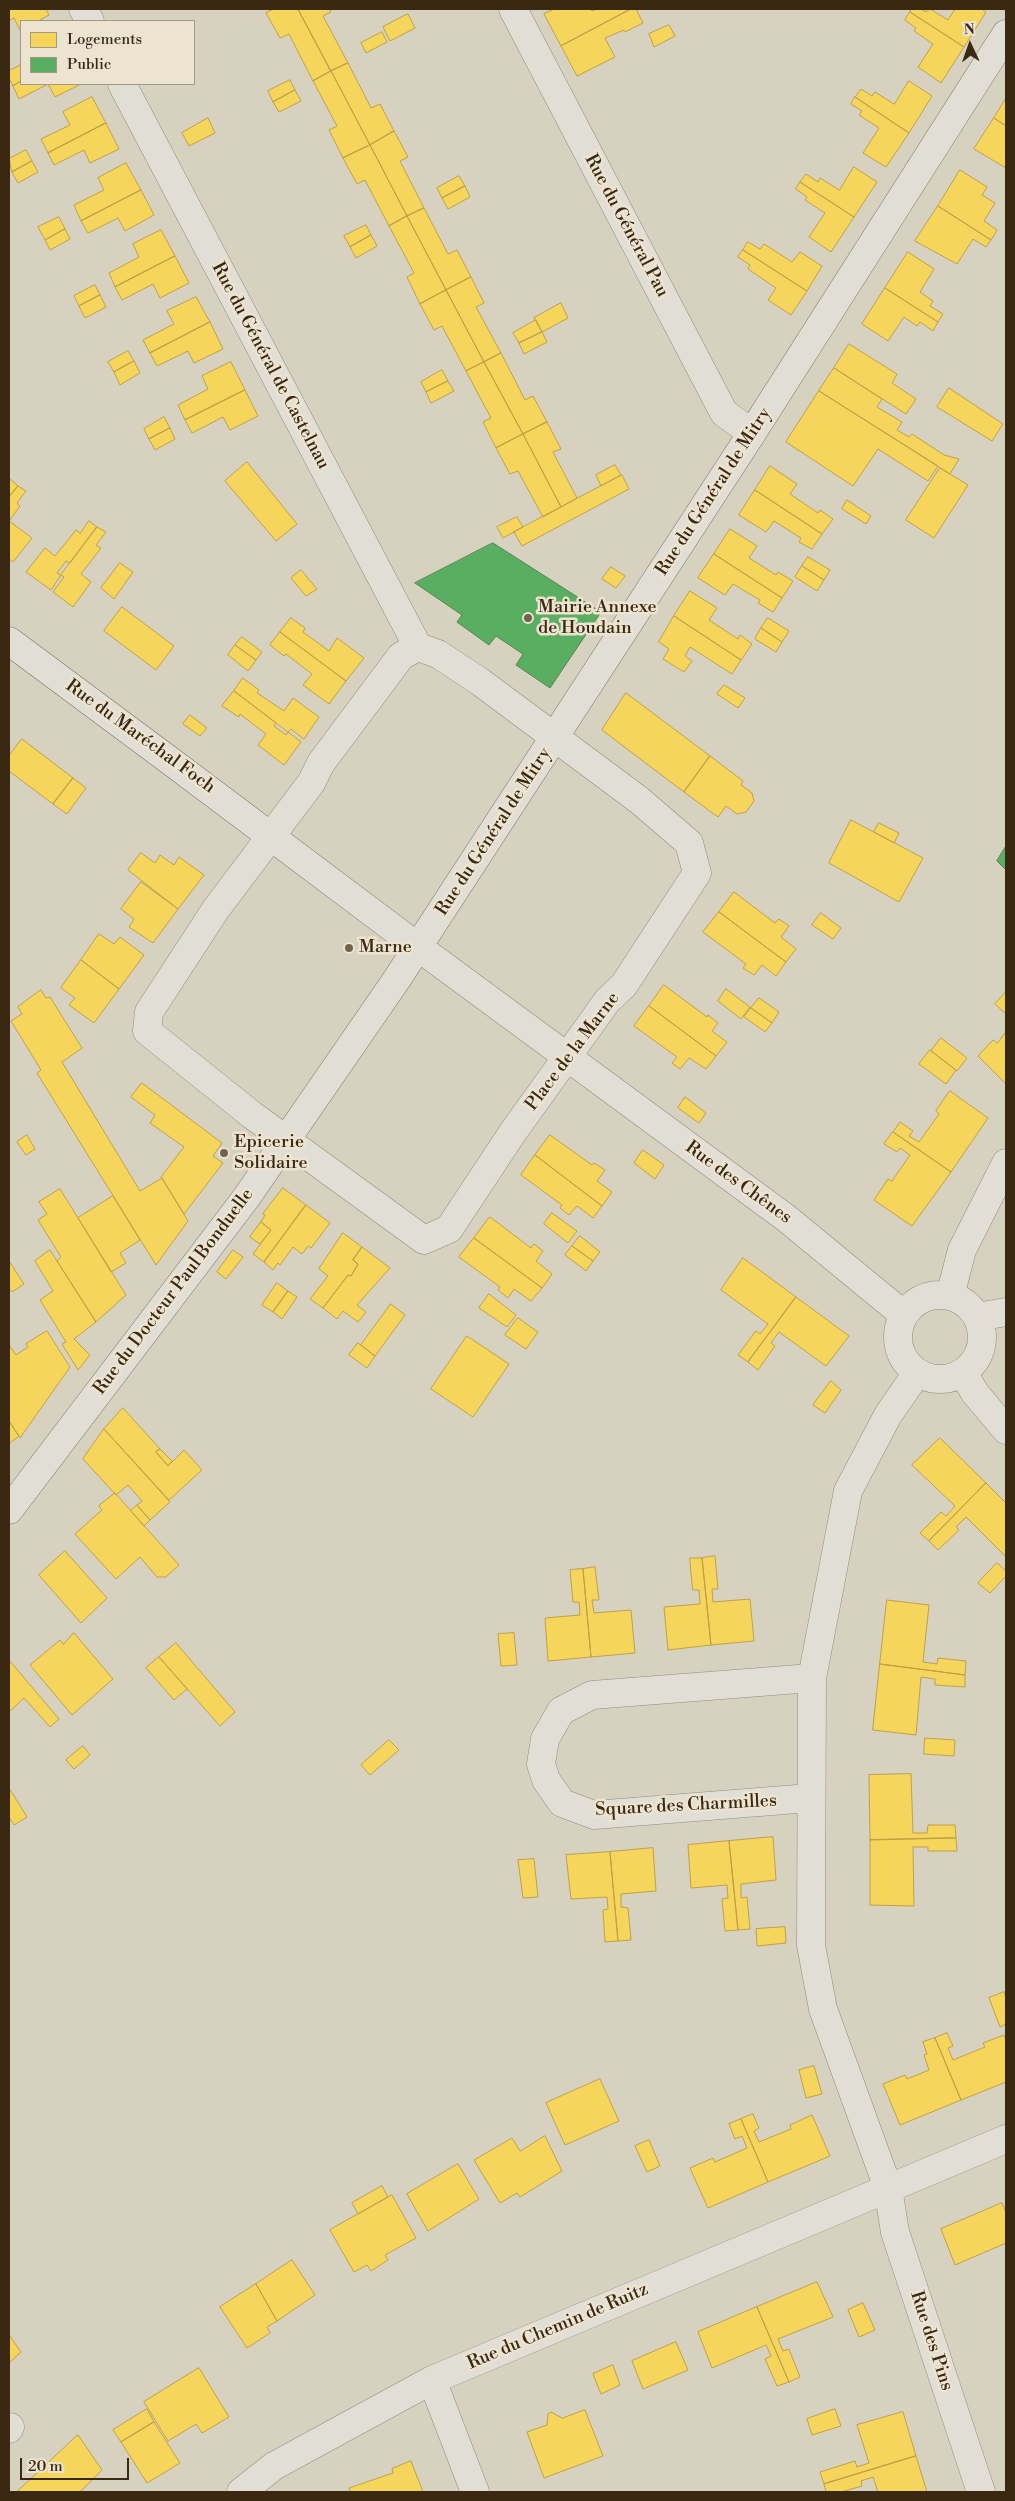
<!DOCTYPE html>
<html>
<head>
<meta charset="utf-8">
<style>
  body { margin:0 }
  #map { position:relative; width:1015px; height:2501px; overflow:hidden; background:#d7d1c0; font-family:"Libre Bodoni",serif }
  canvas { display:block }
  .frame { position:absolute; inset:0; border:10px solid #3b2812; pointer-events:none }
  .legend { position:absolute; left:20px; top:20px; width:175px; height:65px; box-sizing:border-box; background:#ece4d0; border:1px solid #a59984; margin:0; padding:6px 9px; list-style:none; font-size:15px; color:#3b2812 }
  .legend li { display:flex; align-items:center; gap:10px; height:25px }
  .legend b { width:25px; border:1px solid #a59984 }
  .north { position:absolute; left:945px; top:20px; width:50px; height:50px; -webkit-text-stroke:4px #ece4d0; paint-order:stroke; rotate:357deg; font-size:14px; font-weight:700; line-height:20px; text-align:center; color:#3b2812 }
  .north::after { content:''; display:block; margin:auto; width:18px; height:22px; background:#3b2812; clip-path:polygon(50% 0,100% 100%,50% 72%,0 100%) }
  .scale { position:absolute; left:20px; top:2458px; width:109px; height:22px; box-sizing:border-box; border:2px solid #3b2812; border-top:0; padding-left:6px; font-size:15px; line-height:18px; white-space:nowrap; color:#3b2812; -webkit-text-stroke:4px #ece4d0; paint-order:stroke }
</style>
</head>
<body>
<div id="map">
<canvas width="1015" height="2501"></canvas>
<div class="frame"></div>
<ul class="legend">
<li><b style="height:14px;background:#f6d55c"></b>Logements</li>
<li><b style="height:14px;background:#5aae61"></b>Public</li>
</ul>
<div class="north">N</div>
<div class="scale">20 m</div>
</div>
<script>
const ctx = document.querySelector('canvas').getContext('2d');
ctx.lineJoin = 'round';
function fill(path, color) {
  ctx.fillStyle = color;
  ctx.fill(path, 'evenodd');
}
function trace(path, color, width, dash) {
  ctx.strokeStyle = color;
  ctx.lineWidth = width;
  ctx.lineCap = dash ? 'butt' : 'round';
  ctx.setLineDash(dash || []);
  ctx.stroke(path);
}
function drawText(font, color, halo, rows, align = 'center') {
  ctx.font = font + ' "Libre Bodoni",serif';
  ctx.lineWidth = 5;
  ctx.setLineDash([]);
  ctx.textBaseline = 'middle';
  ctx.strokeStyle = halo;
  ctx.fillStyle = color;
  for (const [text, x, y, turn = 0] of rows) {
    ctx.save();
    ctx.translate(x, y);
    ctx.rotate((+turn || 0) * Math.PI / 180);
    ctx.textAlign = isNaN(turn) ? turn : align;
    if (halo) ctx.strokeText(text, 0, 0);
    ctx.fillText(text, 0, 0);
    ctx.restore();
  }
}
const homes = new Path2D(`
  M9 9H46L49 15 38 21H21L20 30 14 18 9 21Z
  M274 9H298L331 71 313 81 289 34 280 38 266 13Z
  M298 9H329L331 12 323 16 348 63 331 71Z
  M555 9H590L592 11 597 9H631L561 46 544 14Z
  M631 9H636L643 23 625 32 624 30 605 38 615 57 577 76 561 46Z
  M912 9H921L926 12 930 9 948 20 955 9H982L986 12 964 47 910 12Z
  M910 12 964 47 941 83 918 67 933 44 914 31 916 28 905 20Z
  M408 14 415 28 390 41 383 27Z
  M669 25 675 36 654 47 649 34Z
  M382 32 387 42 366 53 361 43Z
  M348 63 371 108 380 104 394 131 370 145 331 71Z
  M21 65V81L13 86 9 78V71Z
  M331 71 370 145 343 158 329 130 337 126 313 81Z
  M290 80 295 90 273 102 268 91Z
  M21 81V84H81L55 97 48 84 19 99 13 86Z
  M909 81 932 96 909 133 855 97 861 89 872 96 875 92 894 104Z
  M295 90 301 101 279 112 273 102Z
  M92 97 106 123 48 153 41 139 70 125 63 112Z
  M855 97 909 133 886 167 863 153 879 128 859 115 862 111 851 104Z
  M1006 98V126L994 118Z
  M208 118 215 133 189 146 182 133Z
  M994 118 1006 126V168L974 149Z
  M106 123 119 149 90 163 84 150 54 165 48 153Z
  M394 131 408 157 400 161 424 208 407 216 370 145Z
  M370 145 407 216 389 226 365 180 357 184 343 158Z
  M26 150 32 161 12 172 9 159Z
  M32 161 38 172 18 183 12 172Z
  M126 163 141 190 81 221 74 205 104 190 98 178Z
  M854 167 877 182 854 217 800 182 806 174 818 182 820 178 839 190Z
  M960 170 987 187 982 195 995 203 984 221 997 230 991 240 938 206Z
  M459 176 465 186 442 198 437 188Z
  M800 182 854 217 831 252 809 237 825 213 805 200 807 197 796 189Z
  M465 186 470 197 448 209 442 198Z
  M141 190 154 215 125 231 118 218 88 233 81 221Z
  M938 206 991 240 986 247 973 239 957 264 915 241Z
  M424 208 448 254 457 250 471 277 446 290 407 216Z
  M407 216 446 290 420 304 407 277 414 273 389 226Z
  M59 217 65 229 45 240 38 227Z
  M366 225 371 235 350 247 344 236Z
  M65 229 70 239 50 250 45 240Z
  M161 230 175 256 115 287 109 273 139 257 133 244Z
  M371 235 377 246 356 258 350 247Z
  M748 242 760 249 764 244 792 262 800 252 822 266 807 291 743 250Z
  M743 250 807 291 791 315 768 300 776 288 748 269 750 265 738 257Z
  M908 252 934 269 920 292 933 301 930 306 943 314 938 322 885 288Z
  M175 256 189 283 160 298 153 284 122 300 115 287Z
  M471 277 484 303 476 307 501 353 484 362 446 290Z
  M95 285 100 295 79 306 74 296Z
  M885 288 938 322 933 331 920 322 917 326 904 317 888 341 862 324Z
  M446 290 484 362 466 371 442 326 434 330 420 304Z
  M100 295 106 307 85 318 79 306Z
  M196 297 210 322 150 353 143 340 174 324 167 311Z
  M561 303 568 318 542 332 534 318Z
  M536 320 542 332 519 343 513 333Z
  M210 322 223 349 194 363 188 351 157 366 150 353Z
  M542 332 547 342 524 354 519 343Z
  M849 344 897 374 892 383 916 399 906 414 834 368Z
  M128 351 134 361 114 372 108 362Z
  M501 353 525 400 533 396 547 422 523 434 484 362Z
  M134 361 140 373 120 385 114 372Z
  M231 362 245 390 185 420 178 405 208 389 202 376Z
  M484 362 523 434 496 448 483 422 491 418 466 371Z
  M834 368 882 399 877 407 902 422 897 430 909 437 912 434 944 455 959 459 950 474 819 391Z
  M442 370 448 381 426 392 421 382Z
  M448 381 454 391 431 403 426 392Z
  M949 388 1003 424 992 441 937 407Z
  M245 390 258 416 230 430 223 417 192 433 185 420Z
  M819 391 938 466 928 481 878 449 853 486 786 442Z
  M164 417 170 428 149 439 144 429Z
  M547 422 561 449 553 452 577 498 561 507 523 434Z
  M170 428 175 439 155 450 149 439Z
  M523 434 561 507 543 517 518 471 510 474 496 448Z
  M247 462 297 524 276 541 225 481Z
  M615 465 621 475 601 486 596 475Z
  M770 466 797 484 790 494 818 513 820 510 833 519 822 534 755 490Z
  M940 468 968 485 934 538 906 520Z
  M622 475 629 489 522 546 514 532Z
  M10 479 18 486 9 497V481Z
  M18 486 26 491 17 503 20 506 9 521 32 538 13 562 9 559V497Z
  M755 490 822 534 812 549 799 542 801 538 774 521 766 532 739 515Z
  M847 500 871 516 866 524 842 509Z
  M517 517 523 527 503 538 497 527Z
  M89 521 97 527 70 563 66 561 57 573 61 575 51 590 26 572 45 548 55 556 76 530 80 533Z
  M97 527 106 532 96 545 101 548 81 574 91 582 73 607 53 592 64 577 61 575Z
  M730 529 757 546 749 558 776 575 778 572 793 581 782 598 714 554Z
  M714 554 782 598 773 612 758 603 760 600 733 584 725 595 698 578Z
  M808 557 830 570 824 580 802 566Z
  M120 563 133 572 114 599 101 588Z
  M802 566 824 580 817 591 795 577Z
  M611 567 625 576 616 588 602 579Z
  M301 570 317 589 306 596 291 578Z
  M690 591 717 608 709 620 738 639 740 635 752 644 741 660 674 616Z
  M122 607 174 646 156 670 104 631Z
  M674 616 741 660 732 674 690 647 685 656 692 661 684 672 663 659 669 649 659 642Z
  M291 618 305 628 303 632 329 651 337 638 364 658 346 681 280 632Z
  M768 618 789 631 782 642 761 628Z
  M761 628 782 642 776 652 755 639Z
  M280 632 346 681 329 704 303 685 312 674 286 654 284 656 270 645Z
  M242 637 262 652 256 660 235 645Z
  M235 645 256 660 248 671 228 655Z
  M243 678 259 690 257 693 284 711 293 698 319 717 304 739 291 729 288 732 234 691Z
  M724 685 745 698 738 708 717 694Z
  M234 691 276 723 274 726 286 735 288 732 301 742 284 765 258 745 266 734 240 714 239 717 222 706Z
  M626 693 710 756 684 792 602 730Z
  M190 715 207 728 200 736 183 724Z
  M22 739 73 778 53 804 9 771V756Z
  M710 756 743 781 741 785 752 793 754 801 746 812 737 814 726 806 718 817 684 792Z
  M73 778 86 788 67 814 53 804Z
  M851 820 923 858 899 902 829 863Z
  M879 823 899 833 894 843 874 832Z
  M141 853 155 863 160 855 174 865 179 857 204 875 178 909 128 870Z
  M141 882 178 909 153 943 129 927 134 919 121 909Z
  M734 892 775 923 779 919 789 926 781 937 796 949 786 962 719 912Z
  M719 912 786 962 776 976 762 965 754 975 743 968 746 964 703 932Z
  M821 913 841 928 833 939 812 925Z
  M99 934 114 944 120 937 144 955 119 989 81 960Z
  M81 960 119 989 94 1023 69 1005 75 998 61 988Z
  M664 985 707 1017 708 1015 718 1023 712 1031 727 1042 716 1056 649 1006Z
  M726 989 750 1007 741 1019 718 1001Z
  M41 990 46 998 50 997 82 1048 62 1062 140 1191 162 1178 188 1221 156 1265 37 1073 41 1070 11 1021 22 1014 18 1007Z
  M1005 993 1006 994V1014L995 1004Z
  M759 998 779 1012 772 1023 751 1008Z
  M649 1006 716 1056 706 1069 689 1058 680 1069 672 1063 677 1057 634 1026Z
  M751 1008 772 1023 765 1032 744 1017Z
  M1006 1032V1084L978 1056 993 1040 997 1043Z
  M941 1038 967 1058 957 1071 931 1051Z
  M930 1050 956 1070 946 1084 919 1064Z
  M142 1083 222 1143 213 1156 223 1163 184 1214 161 1177 184 1147 150 1123 155 1115 131 1097Z
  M950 1091 988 1118 951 1172 893 1132 900 1122 913 1131 909 1136 919 1142 939 1114 936 1111Z
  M685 1097 706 1113 699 1123 678 1108Z
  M893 1132 951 1172 912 1226 874 1200 888 1179 892 1181 910 1155 900 1148 897 1152 884 1144Z
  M27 1135 35 1149 26 1155 17 1142Z
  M550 1135 592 1165 594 1163 605 1170 597 1181 612 1192 602 1206 535 1155Z
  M643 1150 664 1165 655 1179 634 1163Z
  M535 1155 602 1206 593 1218 577 1206 569 1215 560 1208 562 1205 521 1175Z
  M283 1188 306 1205 264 1262 253 1254 271 1230 261 1222 265 1215 263 1214Z
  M60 1189 126 1295 96 1322 57 1261 61 1257 38 1220 47 1214 39 1202Z
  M113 1196 140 1240 120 1253 126 1263 111 1272 78 1218Z
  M306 1205 330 1223 311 1248 308 1246 302 1254 293 1247 280 1265 278 1263 273 1270 264 1262Z
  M552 1213 577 1231 568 1243 544 1224Z
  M490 1217 531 1248 534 1244 543 1251 536 1261 552 1274 542 1288 474 1238Z
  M261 1222 271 1230 260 1244 250 1237Z
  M343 1233 362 1247 353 1260 358 1264 351 1276 348 1275 323 1308 310 1299 328 1276 319 1269Z
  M580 1236 600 1252 593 1261 572 1246Z
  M474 1238 542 1288 531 1301 514 1289 508 1298 498 1290 500 1287 459 1257Z
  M572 1246 593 1261 586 1271 565 1255Z
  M362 1247 390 1268 357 1305 366 1312 358 1322 343 1311 337 1319 323 1308 348 1275 351 1276 358 1264 353 1260Z
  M50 1250 96 1322 74 1339 90 1355 78 1370 62 1344 66 1342 40 1300 53 1291 35 1261Z
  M233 1250 243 1257 226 1279 217 1272Z
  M743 1258 796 1297 748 1362 738 1355 756 1331 760 1334 768 1324 721 1290Z
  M9 1261 24 1284 12 1292 9 1288Z
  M277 1283 288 1291 273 1312 262 1305Z
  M288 1291 297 1297 282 1319 273 1312Z
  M489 1294 516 1315 507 1327 479 1308Z
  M796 1297 849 1336 826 1366 779 1332 771 1343 775 1346 758 1370 748 1362Z
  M391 1304 405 1315 375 1356 361 1345Z
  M518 1318 538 1332 526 1349 505 1335Z
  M47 1331 70 1367 20 1438 9 1421V1345L16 1355 28 1347 26 1344Z
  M467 1336 509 1364 473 1417 431 1389Z
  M358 1343 375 1356 367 1368 349 1355Z
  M831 1381 841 1390 825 1413 813 1405Z
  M123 1408 160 1449 156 1452 168 1466 184 1450 202 1470 169 1500 104 1429Z
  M9 1421 19 1436 9 1444Z
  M104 1429 170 1502 150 1520 137 1505 142 1501 128 1485 116 1495 83 1459Z
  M940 1438 986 1483 929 1541 920 1533 941 1512 946 1516 955 1506 912 1465Z
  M160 1449 172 1461 168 1466 156 1452Z
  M986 1483 1006 1503V1557L966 1517 956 1527 959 1530 938 1550 929 1541Z
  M115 1493 179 1565 166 1577H157L140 1557 116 1579 75 1534 102 1510 99 1506Z
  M137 1505 150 1520 144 1526 131 1511Z
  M65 1551 107 1598 81 1623 39 1575Z
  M715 1556 718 1589H712L713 1602 750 1599 754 1641 711 1645 702 1558Z
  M690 1558H702L711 1645 668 1650 664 1607 700 1604 699 1590H693Z
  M997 1563 1006 1571V1576L990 1593 978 1583Z
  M595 1567 599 1600H592L594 1613 631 1610 635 1653 591 1657 583 1569Z
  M583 1569 591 1657 548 1661 545 1618 580 1615 579 1602H573L570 1570Z
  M887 1600 929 1605 923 1662 937 1664 938 1658 966 1661 965 1675 880 1664Z
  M74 1633 113 1679 72 1715 30 1665 60 1640 63 1644Z
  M514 1633 517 1665 501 1666 498 1634Z
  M176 1643 235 1712 220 1726 159 1657Z
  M159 1657 187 1689 174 1700 146 1668Z
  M9 1660 59 1719 50 1727 24 1698 9 1712Z
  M880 1664 965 1675V1687L935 1685V1679L921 1677 916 1735 873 1730Z
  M925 1738 955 1740 954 1756 924 1754Z
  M389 1740 399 1750 370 1775 361 1765Z
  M83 1746 90 1755 74 1769 66 1760Z
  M911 1774 913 1833H927L928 1825H955L956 1838 870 1840 869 1775Z
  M9 1788 27 1817 14 1825 9 1817Z
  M773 1837 776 1880 741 1884V1898L747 1897 750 1929 738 1930 729 1841Z
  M956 1838 957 1851H928V1847H913L914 1906 870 1905V1840Z
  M729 1841 738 1930 725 1931 722 1899 728 1898 727 1885 691 1888 688 1845Z
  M653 1848 656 1891 621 1894V1907L628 1908 631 1940 618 1941 610 1852Z
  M610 1852 618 1941 605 1942 603 1910 608 1909 607 1897 571 1899 566 1855Z
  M534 1859 538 1897 523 1898 518 1860Z
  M785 1927 786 1943 757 1946 756 1929Z
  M1004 1992 1006 1998V2024L1000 2027 989 1998Z
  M947 2033 953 2046 948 2048 953 2060 985 2047 983 2043 1004 2035 1006 2040V2082L961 2100 935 2038Z
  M935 2038 961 2100 900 2125 883 2084 905 2075 907 2079 929 2070 924 2055 927 2054 923 2042Z
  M814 2066 822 2094 806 2098 799 2070Z
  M600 2079 619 2121 565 2145 546 2103Z
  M753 2114 759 2128 754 2131 759 2142 791 2129 790 2125 812 2115 830 2156 768 2182 741 2119Z
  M741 2119 768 2182 708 2208 690 2168 713 2158 715 2162 747 2148 742 2136 735 2139 729 2124Z
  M545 2136 562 2171 520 2197 517 2193 500 2203 474 2160 512 2138 520 2151Z
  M649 2140 660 2166 647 2172 635 2146Z
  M458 2164 479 2199 428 2231 407 2194Z
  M382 2186 388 2197 358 2214 352 2203Z
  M392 2195 416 2238 385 2255 388 2260 371 2271 367 2265 354 2272 330 2230Z
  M1002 2203 1006 2213V2243L955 2265 941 2229Z
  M292 2260 315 2295 277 2321 256 2284Z
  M817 2282 833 2317 778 2339 783 2351 789 2349 800 2377 789 2382 757 2307Z
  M256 2284 277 2321 267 2327 270 2333 247 2348 220 2307Z
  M863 2303 875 2330 859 2337 848 2310Z
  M757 2307 789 2382 777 2386 765 2359 771 2356 766 2345 712 2368 698 2332Z
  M9 2335 21 2352 9 2363Z
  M676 2342 688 2370 643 2389 632 2361Z
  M613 2365 620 2385 601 2394 593 2374Z
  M199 2368 229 2417 202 2433 196 2424 168 2441 144 2402Z
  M147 2409 154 2422 121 2442 113 2430Z
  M835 2409 841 2426 812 2435 807 2419Z
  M585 2410 603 2456 544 2478 527 2432 547 2425 548 2414 551 2412 562 2418Z
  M903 2412 916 2456 824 2484 820 2472 855 2461 857 2467 869 2463 857 2425Z
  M154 2422 180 2463 147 2483 121 2442Z
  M78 2435 102 2470 80 2492H17Z
  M916 2456 927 2492H878L873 2477 861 2481 862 2486 841 2492H826L824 2484Z
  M411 2461 423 2492H351L349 2488 393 2473 392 2469Z`);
fill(homes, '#f6d55c');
trace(homes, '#bea146', 1);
const public = new Path2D(`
  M493 543 601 612 550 688 516 665 523 654 496 636 489 645 457 622 462 615 415 583Z
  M1006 846V870L997 861Z`);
fill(public, '#5aae61');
trace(public, '#518649', 1);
const street = new Path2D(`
  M83 9 90 21
  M513 9 724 413 752 433
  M122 84 418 647
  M418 647 438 654 479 681 639 800 689 843 697 873 624 985 607 1001 595 1018 513 1132 449 1229 424 1240 252 1115 147 1031 149 1012 216 909 311 783 321 763 401 656Z
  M418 947 786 1218 904 1315
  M898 1337a42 42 0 1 1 84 0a42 42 0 1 1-84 0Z
  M950 1296 962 1250 1006 1163
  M977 1317 1006 1312
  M917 1373 888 1415 848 1491 812 1678 811 1945 823 2009 888 2188 895 2232 981 2492
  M963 1373 975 1393 1006 1430
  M810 1798 594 1815 562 1803 546 1780 541 1764 545 1739 561 1711 592 1695 812 1678
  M432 2380 475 2492
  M9 2429 10 2427
  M241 2492 274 2466 432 2380 1006 2139`);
const secondary = new Path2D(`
  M9 641C146 742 282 845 418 947
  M9 1510 246 1198 397 979 752 433 1006 34`);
trace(street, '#918b7e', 29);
trace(secondary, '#7a7467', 29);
trace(street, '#e1ded5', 28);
trace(secondary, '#e1ded5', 28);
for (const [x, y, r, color] of [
  [528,618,5,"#72634f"],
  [349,948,5,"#72634f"],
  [224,1153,5,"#72634f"]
]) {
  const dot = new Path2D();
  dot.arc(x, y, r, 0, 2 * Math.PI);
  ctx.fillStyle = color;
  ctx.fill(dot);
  trace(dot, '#ece4d0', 2);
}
drawText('18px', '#3b2812', '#ece4d0', [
  ["Rue du Général Pau",626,226,62],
  ["Rue du Général de Castelnau",270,366,62],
  ["Rue du Général de Mitry",714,492,-57],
  ["Rue du Maréchal Foch",140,737,36],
  ["Rue du Général de Mitry",494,832,-57],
  ["Place de la Marne",573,1052,-53],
  ["Rue des Chênes",738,1183,36],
  ["Rue du Docteur Paul Bonduelle",174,1292,-53],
  ["Square des Charmilles",686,1806,-3],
  ["Rue du Chemin de Ruitz",558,2327,-23],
  ["Rue des Pins",931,2341,72]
]);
drawText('18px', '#3b2812', '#ece4d0', [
  ["Mairie Annexe",538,608],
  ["de Houdain",538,629],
  ["Marne",359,948],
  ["Epicerie",234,1143],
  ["Solidaire",234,1164]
], 'left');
</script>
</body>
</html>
